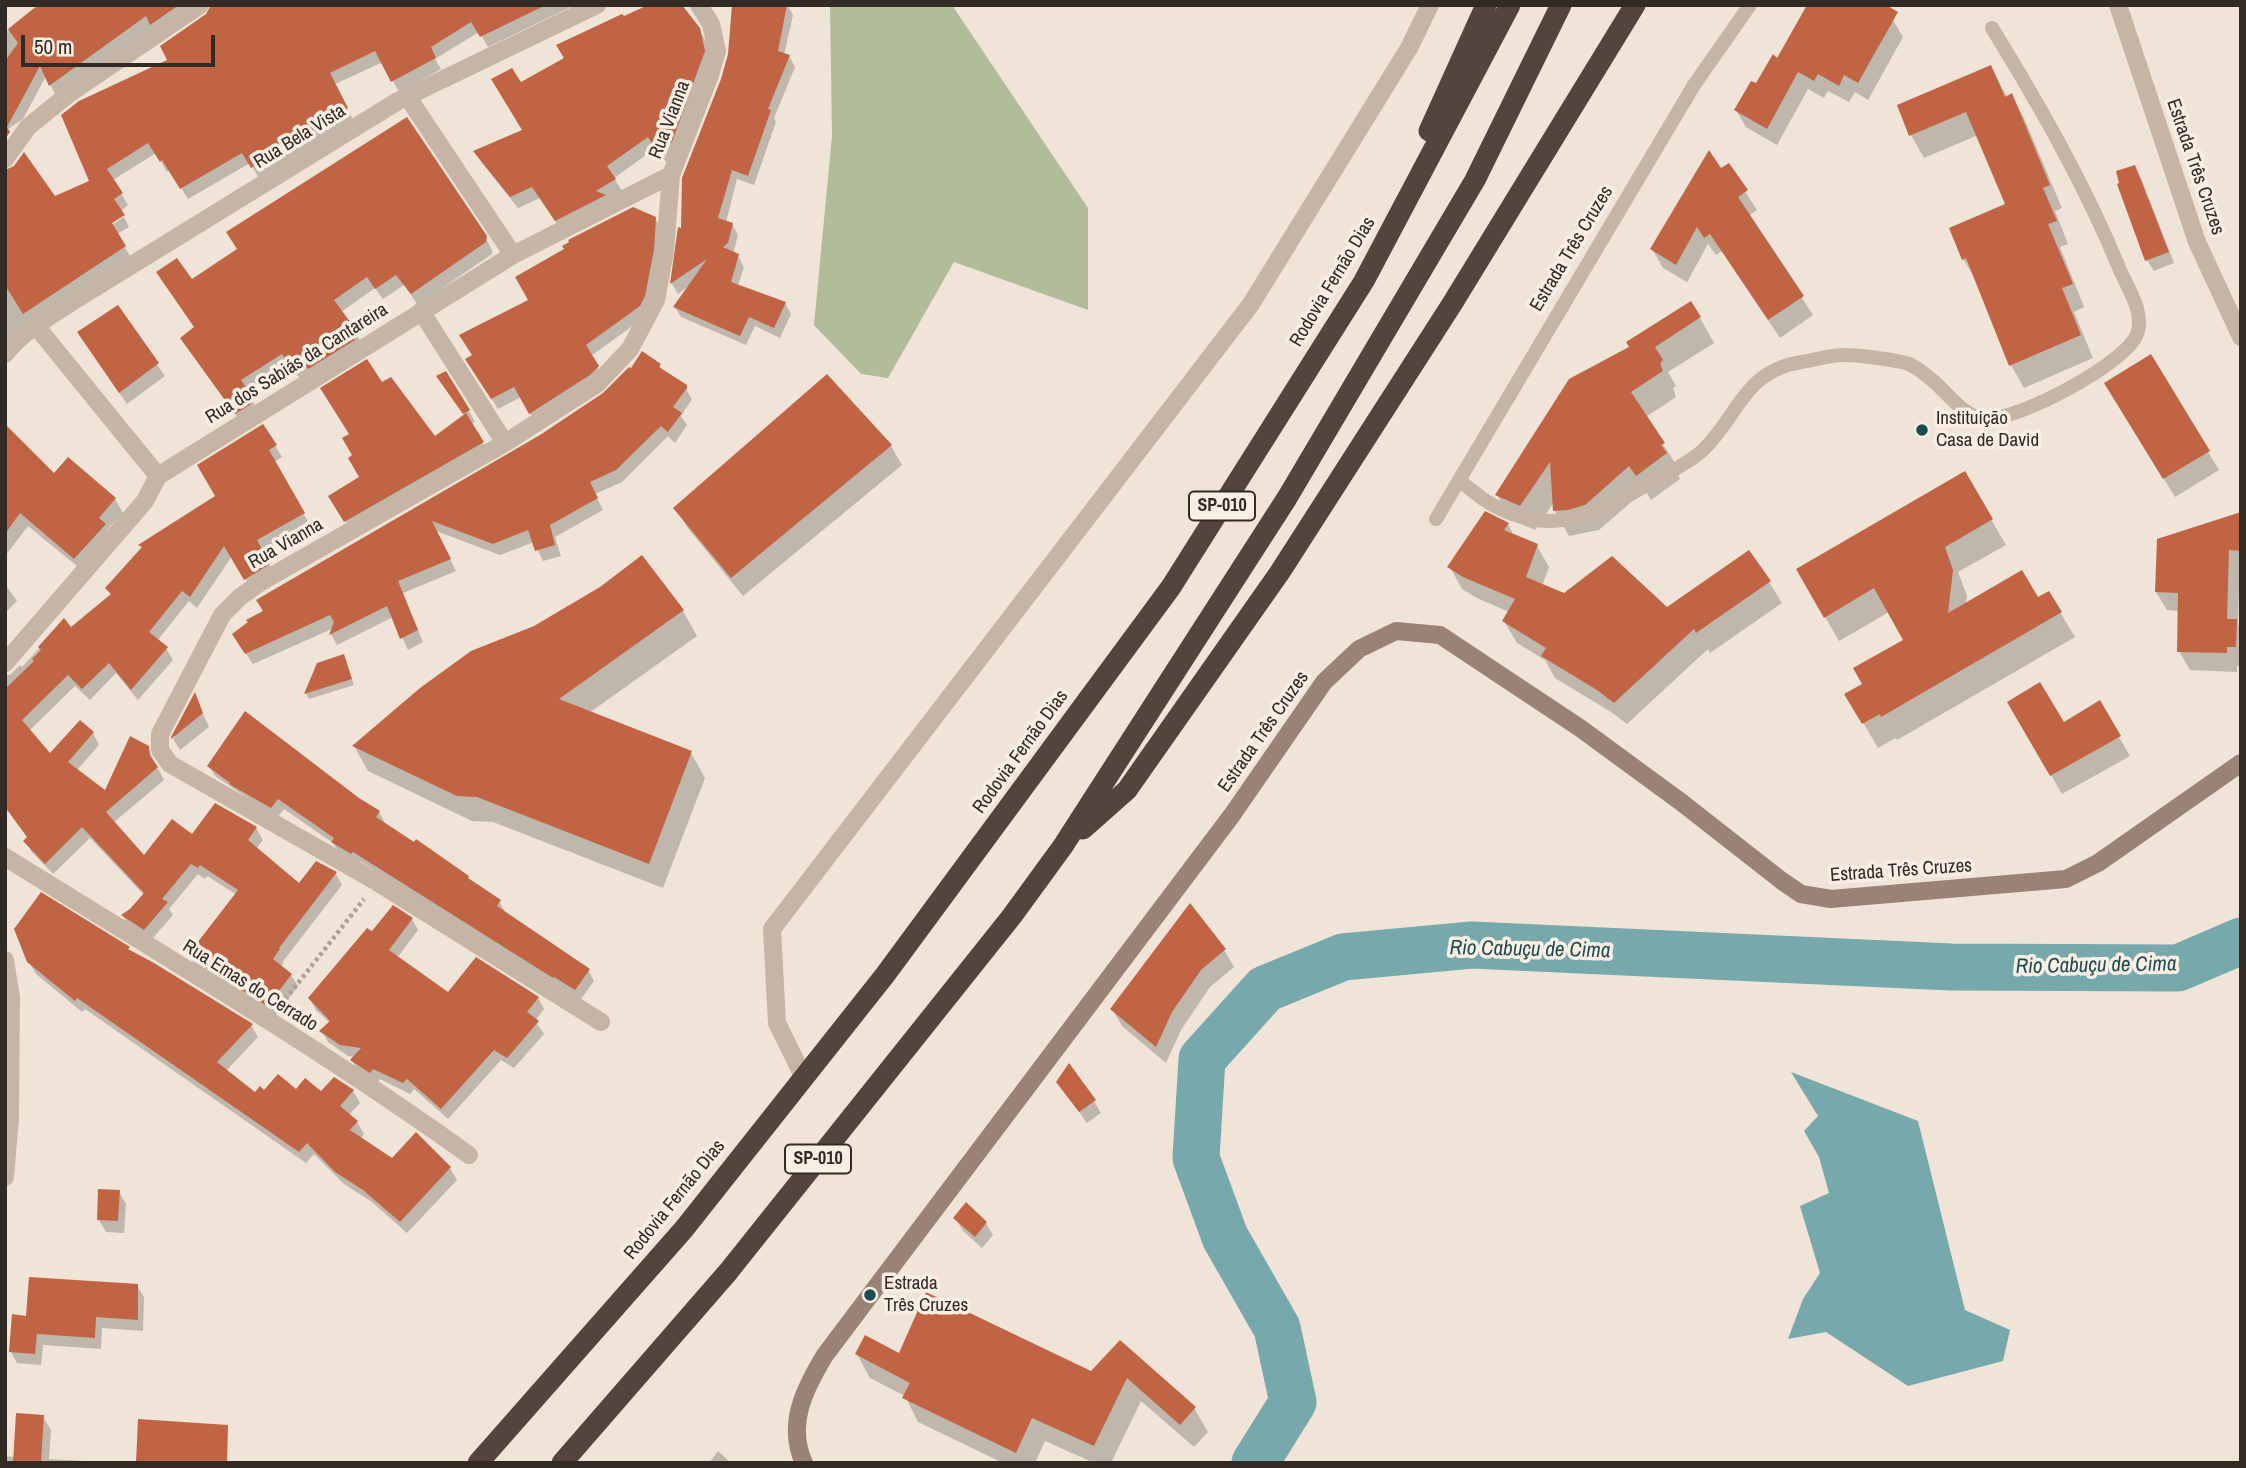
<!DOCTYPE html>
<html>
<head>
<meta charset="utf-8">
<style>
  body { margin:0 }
  #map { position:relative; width:2246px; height:1468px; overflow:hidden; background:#efe4d7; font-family:"Archivo Narrow",sans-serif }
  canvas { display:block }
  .frame { position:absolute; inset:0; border:7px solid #322a25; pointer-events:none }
  .scale { position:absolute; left:21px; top:35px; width:194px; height:32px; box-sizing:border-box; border:4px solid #322a25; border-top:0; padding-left:9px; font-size:21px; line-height:24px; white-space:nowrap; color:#322a25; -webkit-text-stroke:5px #f8eee3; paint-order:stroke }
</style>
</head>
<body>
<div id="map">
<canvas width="2246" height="1468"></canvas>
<div class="frame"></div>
<div class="scale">50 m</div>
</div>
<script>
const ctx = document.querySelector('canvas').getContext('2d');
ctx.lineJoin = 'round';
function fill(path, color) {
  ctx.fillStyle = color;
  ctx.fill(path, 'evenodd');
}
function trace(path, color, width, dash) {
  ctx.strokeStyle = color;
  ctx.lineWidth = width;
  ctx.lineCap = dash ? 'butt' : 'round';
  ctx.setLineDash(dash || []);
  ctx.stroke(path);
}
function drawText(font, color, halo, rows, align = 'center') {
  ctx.font = font + ' "Archivo Narrow",sans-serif';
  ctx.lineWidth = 7;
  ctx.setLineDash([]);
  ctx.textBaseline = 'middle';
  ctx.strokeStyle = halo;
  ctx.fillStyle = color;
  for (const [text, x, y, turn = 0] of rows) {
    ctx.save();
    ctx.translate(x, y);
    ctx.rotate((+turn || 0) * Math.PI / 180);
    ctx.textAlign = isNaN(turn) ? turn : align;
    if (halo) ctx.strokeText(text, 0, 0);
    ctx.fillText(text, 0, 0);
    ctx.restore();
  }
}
fill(new Path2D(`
  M830 5H952L1088 208V310L954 262 888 378 861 374 814 325 832 136Z`), '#b0bd98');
fill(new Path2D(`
  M1791 1072 1918 1121 1965 1310 2010 1330 2003 1361 1908 1386 1826 1332 1788 1339 1803 1299 1820 1273 1800 1206 1829 1193 1819 1157 1804 1131 1818 1116Z`), '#77a8ab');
fill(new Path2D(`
  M40 5H204L56 96 46 76 23 119 5 131V33Z
  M210 5H575L488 47 479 32 435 59 441 69 399 92 383 62 335 84 353 120 259 178 250 163 188 199 170 170 167 172 156 153 113 180 128 205 103 226 105 229 124 217 129 227 117 234 131 258 5 340V172L54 198 91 181 169 61 208 16 212 6Z
  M733 5H787L793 15 784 55 789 56 795 67 774 118 776 122 754 185 737 179 726 222 732 224 738 235 733 254 738 256 744 267 738 286 785 303 791 314 780 338 755 326 746 345 681 317 675 307 690 285 678 294 672 284 680 229 682 230 730 55Z
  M1893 20 1903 37 1868 100 1855 92 1849 102 1828 91 1824 98 1808 89 1777 145 1746 127 1736 110 1777 61Z
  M699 29 706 42 711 64 678 154 666 162 656 148 614 178 622 191 563 232 540 198 518 208 482 163 475 152 525 131 521 85Z
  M1991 67 2007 97 2011 96 2024 118 2062 208 2055 211 2068 244 2060 247 2084 307 2074 312 2093 358 2024 388 2011 365 1977 281 1963 259 2008 205 1978 135 1924 158 1911 135 1899 106Z
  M1728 165 1757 210 1748 216 1813 315 1780 338 1722 251 1716 255 1708 244 1687 282 1663 268 1652 249 1720 170Z
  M2135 167 2141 178 2174 263 2154 271 2147 260 2121 184Z
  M655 218 661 229 645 317 591 356 603 377 536 424 521 397 498 409 473 370 530 300Z
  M485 237 492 250V254L418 305 404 285 383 299 375 288 341 312 361 342 302 382 290 364 247 392 258 410 243 425 189 350 195 328 191 282Z
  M117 307 165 376 127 404 86 344Z
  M1700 318 1714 343 1668 372 1676 386 1673 388 1676 397 1646 417 1678 468 1675 470 1680 479 1651 500 1645 490 1599 530 1569 536 1555 511 1554 502 1535 530 1512 520 1497 495 1570 380Z
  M659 365 663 371 685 387 692 399 681 416 687 425 675 443 668 436 622 482 595 494 603 510 555 537 561 556 543 561 534 542 500 555 436 531 456 571 403 593 423 642 408 650 393 617 337 645 331 634 334 628 253 664 241 646 265 612 333 558Z
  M827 376 891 446 902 465 743 596 687 527 676 508Z
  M381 385 434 438 465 416 445 388 469 411 475 422 471 424 489 454 352 532 331 496 362 478 348 437Z
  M2117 402 2208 452 2219 470 2175 497Z
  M263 426 282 457 274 462 310 525 262 552 275 576 252 590 232 556 197 608 189 601 157 641 166 648 173 660 138 700 116 673 90 700 75 686 29 731 50 755 93 733 99 745 77 770 106 793 147 747 164 780 113 823 144 858 193 836 216 805 256 828 263 840 256 849 299 885 317 863 336 874 342 885 284 960 281 968 291 975 298 986 274 1017 196 968 190 956 237 895 207 876 205 879 198 874 169 909 173 915 151 940 130 927 123 916 144 895 90 838 53 874 32 852 25 841 28 838 5 735V675H10L20 665 22 667 64 621 71 629 112 596 107 588 143 549 141 545 218 497Z
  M5 427 54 475 115 499 123 513 107 530 112 539 83 571 28 526 5 556Z
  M1964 473 2006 545 1958 572 1967 596 1965 605 2037 600 2049 594 2075 637 1897 740 1896 738 1878 748 1847 695 1864 685 1905 640 1889 612 1839 641 1798 570Z
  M2241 516 2238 624 2241 630V666H2237V672L2190 670 2179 651V611L2167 610 2156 592Z
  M1508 524 1514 536 1537 546 1549 567 1542 586 1565 595 1667 609 1769 582 1782 603 1710 653 1708 649 1627 724 1611 712 1555 678 1545 660 1517 643 1504 621 1509 612 1477 598 1462 589 1450 567Z
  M642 557 683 611 697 636 589 713 691 753 705 778 663 888 493 822 472 821 368 771 354 746 534 627 601 589Z
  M5 584 17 601 5 613Z
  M343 656 354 685 309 699 306 694 319 664Z
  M195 696 209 727 180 750 173 739Z
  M2009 703 2064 724 2099 703 2130 756 2062 794Z
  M209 766 358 799 379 812 385 823 468 878 470 882 499 901 505 912 588 970 594 981 581 999 560 986 559 988 360 861 357 864 339 853 333 843 284 809 277 818 215 776Z
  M412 919 418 930 397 958 448 994 538 998 544 1009 535 1021 544 1034 514 1068 501 1060 448 1119 414 1089 410 1094 380 1079 377 1083 358 1071 352 1060 355 1057 348 1056 328 1042 322 1031 330 1023 316 1010 310 999 373 934Z
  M128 949 131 953 251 1025 258 1037 226 1071 255 1094 264 1092 321 1093 353 1091 360 1103 349 1115 357 1122 364 1134 360 1139 392 1161 416 1134 450 1168 457 1180 407 1233 372 1202 344 1184 314 1154 306 1163 85 1009 82 1012 36 974 29 962Z
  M1224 950 1234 967 1210 987 1181 1030 1166 1063 1122 1026 1112 1009Z
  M1058 1082 1094 1101 1101 1113 1087 1123Z
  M119 1192 126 1204 124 1233 106 1232 99 1220Z
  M956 1219 986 1223 993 1235 982 1248 963 1231Z
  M137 1286 144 1297 143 1331 102 1328 101 1349 43 1345 41 1365 17 1363 11 1352 27 1318Z
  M1120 1342 1194 1408 1208 1432 1194 1447 1141 1401 1111 1463H1094L1045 1441 1035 1463H1003L918 1422 905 1396 870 1378 857 1354 899 1356 1092 1373Z
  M43 1417 51 1430 49 1459 119 1463H5V1456L15 1457Z
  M718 1451 731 1463H709Z`), '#0003');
trace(new Path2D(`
  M1255 1463 1293 1402 1277 1328 1225 1237 1196 1158 1202 1059 1265 989 1343 957 1472 945 1951 967 2178 968 2241 941`), '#77a8ab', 47);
fill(new Path2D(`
  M38 5H179L150 25 146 16 49 86 40 66 7 127 10 132 5 139V61L18 43 8 29Z
  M211 5H546L480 37 471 22 431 47 436 58 391 82 375 51 330 73 348 108 251 168 242 153 180 189 162 160 160 162 148 143 107 169 123 193 114 199 125 215 112 223 126 246 23 314 5 285V170L14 166 24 152 55 196 89 181 61 115 79 101 167 60 160 46 206 14Z
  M648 5H682L700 28 705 51 672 142 658 152 648 137 607 166 616 179 596 191 606 195 555 221 532 187 510 197 473 151 522 130 491 79 512 68 521 82 564 58 556 45 622 14 624 16Z
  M732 5H787L778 51 790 55 768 109 771 110 748 176 732 170 718 218 733 223 728 243 723 247 739 254 731 282 786 302 774 328 749 317 740 336 673 307 707 259 670 284 678 227 681 228 682 178 721 79 728 54Z
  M1807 5H1886L1898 12 1858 83 1844 75 1839 86 1818 74 1814 81 1798 72 1767 129 1734 110 1751 81 1756 83 1773 54 1777 58Z
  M1991 65 2005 97 2012 93 2050 185 2043 188 2057 221 2048 224 2073 284 2062 288 2081 335 2009 366 1966 258 1962 260 1949 228 2005 204 1966 112 1909 136 1897 105Z
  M407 117 487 236 486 242 411 294 396 275 375 289 367 277 334 300 356 330 351 333 355 340 308 369 304 364 294 371 282 354 241 380 253 398 249 400 251 404 235 414 180 338 194 327 156 272 177 258 192 279 237 249 226 232Z
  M1709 150 1721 168 1729 163 1748 190 1738 197 1804 296 1768 320 1710 234 1704 238 1697 227 1676 265 1650 249Z
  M2135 165 2169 252 2145 261 2117 184 2119 183 2116 171Z
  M633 207 656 217 654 250 645 296 640 306 586 345 599 366 590 375 529 414 514 387 491 399 465 359 472 355 459 335 528 300 515 277 564 249 562 246 569 242 568 240Z
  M1691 301 1701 317 1655 347 1663 360 1660 363 1663 371 1631 392 1665 443 1661 445 1667 453 1636 476 1629 466 1585 505 1568 510 1553 511 1550 462 1520 506 1495 495 1569 379 1629 347 1626 342Z
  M118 305 159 363 119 393 77 332Z
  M642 351 661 364 659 367 687 385V388L673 407 682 413 668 432 661 426 616 470 590 482 598 498 550 525 555 545 535 551 528 530 493 544 432 521 451 559 398 581 418 630 400 639 387 606 329 635 334 622 330 615 245 654 232 634 248 622 246 620 263 611 256 600 540 435 603 393 629 367 631 368Z
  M2151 354 2210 451 2163 479 2104 383Z
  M367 359 382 382 391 377 435 436 466 413 484 442 344 522 328 496 359 477 348 458 352 455 342 438 349 434 320 388Z
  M446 371 470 410 463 414 436 376Z
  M827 374 892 445 731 578 673 508Z
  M5 424 54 473 68 457 116 498 99 518 106 524 74 559 20 513 5 534Z
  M263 424 277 445 269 450 305 513 257 540 270 564 244 580 224 546 190 597 182 591 149 632 168 647 131 690 109 663 82 689 68 675 22 720 50 753 80 720 94 732 68 762 105 790 130 736 149 746 150 756 158 767 106 812 144 855 172 819 192 834 215 803 257 827 248 840 299 883 316 861 337 872 279 948 280 949 273 959 292 974 267 1006 187 956 238 890 200 865 198 868 191 864 162 899 168 902 144 930 121 915 130 909 144 893 82 827 45 864 23 841 27 837 5 807V689L34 661 32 659 41 650 38 647 64 618 71 627 111 594 105 588 142 547 138 545 215 496 197 465Z
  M1965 471 1993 519 1945 547 1953 570 1948 613 2022 570 2038 597 2049 591 2062 612 1881 717 1880 714 1862 724 1844 694 1862 684 1853 668 1903 640 1874 588 1824 618 1796 569Z
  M1485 511 1509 523 1504 530 1538 544 1526 577 1564 593 1612 556 1667 607 1749 550 1771 581 1696 633 1694 629 1614 703 1597 690 1541 656 1546 648 1502 621 1515 599 1463 577 1447 567Z
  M2241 512V551L2229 550 2227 619H2237L2236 647H2227V653L2177 652 2178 593 2155 592 2157 539Z
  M642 555 684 610 559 699 692 751 649 864 477 797 457 796 352 746 420 688 471 651 534 626 600 587Z
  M344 654 352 679 304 694 317 663Z
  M2040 682 2064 722 2100 700 2121 736 2050 776 2007 702Z
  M195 692 203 713 171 739V737Z
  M245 711 359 798 380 811 376 817 414 842 416 839 469 876 468 878 501 900 497 906 590 969 575 990 554 977 553 978 353 852 351 854 331 842 334 838 278 799 271 808 229 784 230 783 207 766Z
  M41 892 130 947 128 949 154 963 253 1024 217 1062 255 1092 260 1086 264 1090 278 1074 296 1089 305 1078 321 1091 334 1077 354 1090 340 1106 358 1121 350 1130 392 1158 416 1132 451 1167 400 1222 363 1190 335 1172 307 1143 299 1152 77 998 75 1001 27 962 14 929Z
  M1190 903 1226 949 1201 970 1172 1012 1156 1047 1110 1009Z
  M393 905 413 918 389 950 448 992 476 957 539 997 527 1012 539 1021 507 1058 494 1050 441 1109 407 1079 403 1083 373 1069 370 1073 350 1060 361 1048 340 1045 319 1031 330 1021 308 998 367 928 372 931Z
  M1069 1063 1096 1100 1079 1112 1056 1082Z
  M98 1189 120 1190 118 1221 97 1220Z
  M966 1202 987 1222 975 1237 953 1218Z
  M29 1277 138 1284V1320L96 1317 95 1338 37 1334 35 1354 9 1352 12 1314 26 1316Z
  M926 1292 1091 1371 1120 1340 1196 1407 1180 1425 1127 1378 1094 1446 1032 1418 1016 1453 902 1398 910 1383 855 1354 865 1335 899 1353Z
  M16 1413 44 1415 41 1463H13Z
  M138 1419 228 1425 227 1463H136Z`), '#c16444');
trace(new Path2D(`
  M281 1005 364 899`), '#b29e8e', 4.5, [3.5, 3.5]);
trace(new Path2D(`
  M1459 480C1469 488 1480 498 1491 504 1550 537 1592 517 1645 486 1664 475 1688 464 1703 450 1740 414 1743 372 1801 362 1816 360 1832 354 1846 355 1859 355 1897 360 1909 364 1916 367 1926 375 1932 380 1948 393 1960 413 1981 418 2010 426 2127 363 2137 334 2145 314 2128 288 2120 270 2085 185 2040 106 1992 28
  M1436 519 1694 85 1750 5`), '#c6b4a4', 14);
trace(new Path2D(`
  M407 96 513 255
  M5 159 28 127 70 93 200 5
  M421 311 505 443
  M36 326 158 476
  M5 354C23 331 51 316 75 300L398 101 597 5
  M5 663 145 501 158 476 513 255 671 175
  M5 857C161 954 320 1048 469 1155
  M5 960 11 998 10 1118 5 1177
  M601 1022 377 882 170 764 160 750V734L222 615 240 597 261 582 505 443 597 384 630 349 656 300 665 251 671 175 710 75 717 51 711 24 699 5
  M803 1076 777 1023 772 929 1251 304 1409 48 1430 5`), '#c6b4a4', 18);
trace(new Path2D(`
  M2118 5 2197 242 2241 337`), '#c6b4a4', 18);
trace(new Path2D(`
  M804 1463C786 1424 805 1388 825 1355L1232 815 1324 682 1359 649 1396 631 1440 635 1580 728 1681 802 1782 881 1801 894 1831 899 2066 879 2098 863 2241 763`), '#9a8376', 18);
trace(new Path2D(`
  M1429 131 1486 5
  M1083 829 1127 790 1280 572 1452 304 1635 5
  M478 1463 684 1229 885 975 1171 587 1364 281 1510 5
  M562 1463 728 1272 1012 916 1063 846 1287 498 1475 180 1561 5`), '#53443d', 21);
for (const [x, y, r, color] of [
  [1922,430,7,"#1d4d51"],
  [870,1295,7,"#1d4d51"]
]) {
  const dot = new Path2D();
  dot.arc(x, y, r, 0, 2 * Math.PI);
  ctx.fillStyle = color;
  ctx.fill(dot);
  trace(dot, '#f8eee3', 2.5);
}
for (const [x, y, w] of [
  [1222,506,66],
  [818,1159,66]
]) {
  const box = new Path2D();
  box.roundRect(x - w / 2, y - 14.5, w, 29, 5);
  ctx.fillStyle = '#f8eee3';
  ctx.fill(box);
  trace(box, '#322a25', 2);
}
drawText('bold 18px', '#322a25', null, [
  ["SP-010",1222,506],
  ["SP-010",818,1159]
]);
drawText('19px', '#322a25', '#f8eee3', [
  ["Rua Vianna",670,120,-69],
  ["Rua Bela Vista",300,137,-32],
  ["Estrada Três Cruzes",2195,167,71],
  ["Estrada Três Cruzes",1572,249,-59],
  ["Rodovia Fernão Dias",1333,282,-59],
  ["Rua dos Sabiás da Cantareira",297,364,-32],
  ["Rua Vianna",286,544,-30],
  ["Estrada Três Cruzes",1264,732,-55],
  ["Rodovia Fernão Dias",1021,752,-54],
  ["Estrada Três Cruzes",1901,871,-4],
  ["Rua Emas do Cerrado",250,986,32],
  ["Rodovia Fernão Dias",675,1200,-51]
]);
drawText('19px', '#322a25', '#f8eee3', [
  ["Instituição",1936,419],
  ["Casa de David",1936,441],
  ["Estrada",884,1284],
  ["Três Cruzes",884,1306]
], 'left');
drawText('italic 21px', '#1d4d51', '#f8eee3', [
  ["Rio Cabuçu de Cima",1530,950,1],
  ["Rio Cabuçu de Cima",2096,966,-1]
]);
</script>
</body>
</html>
